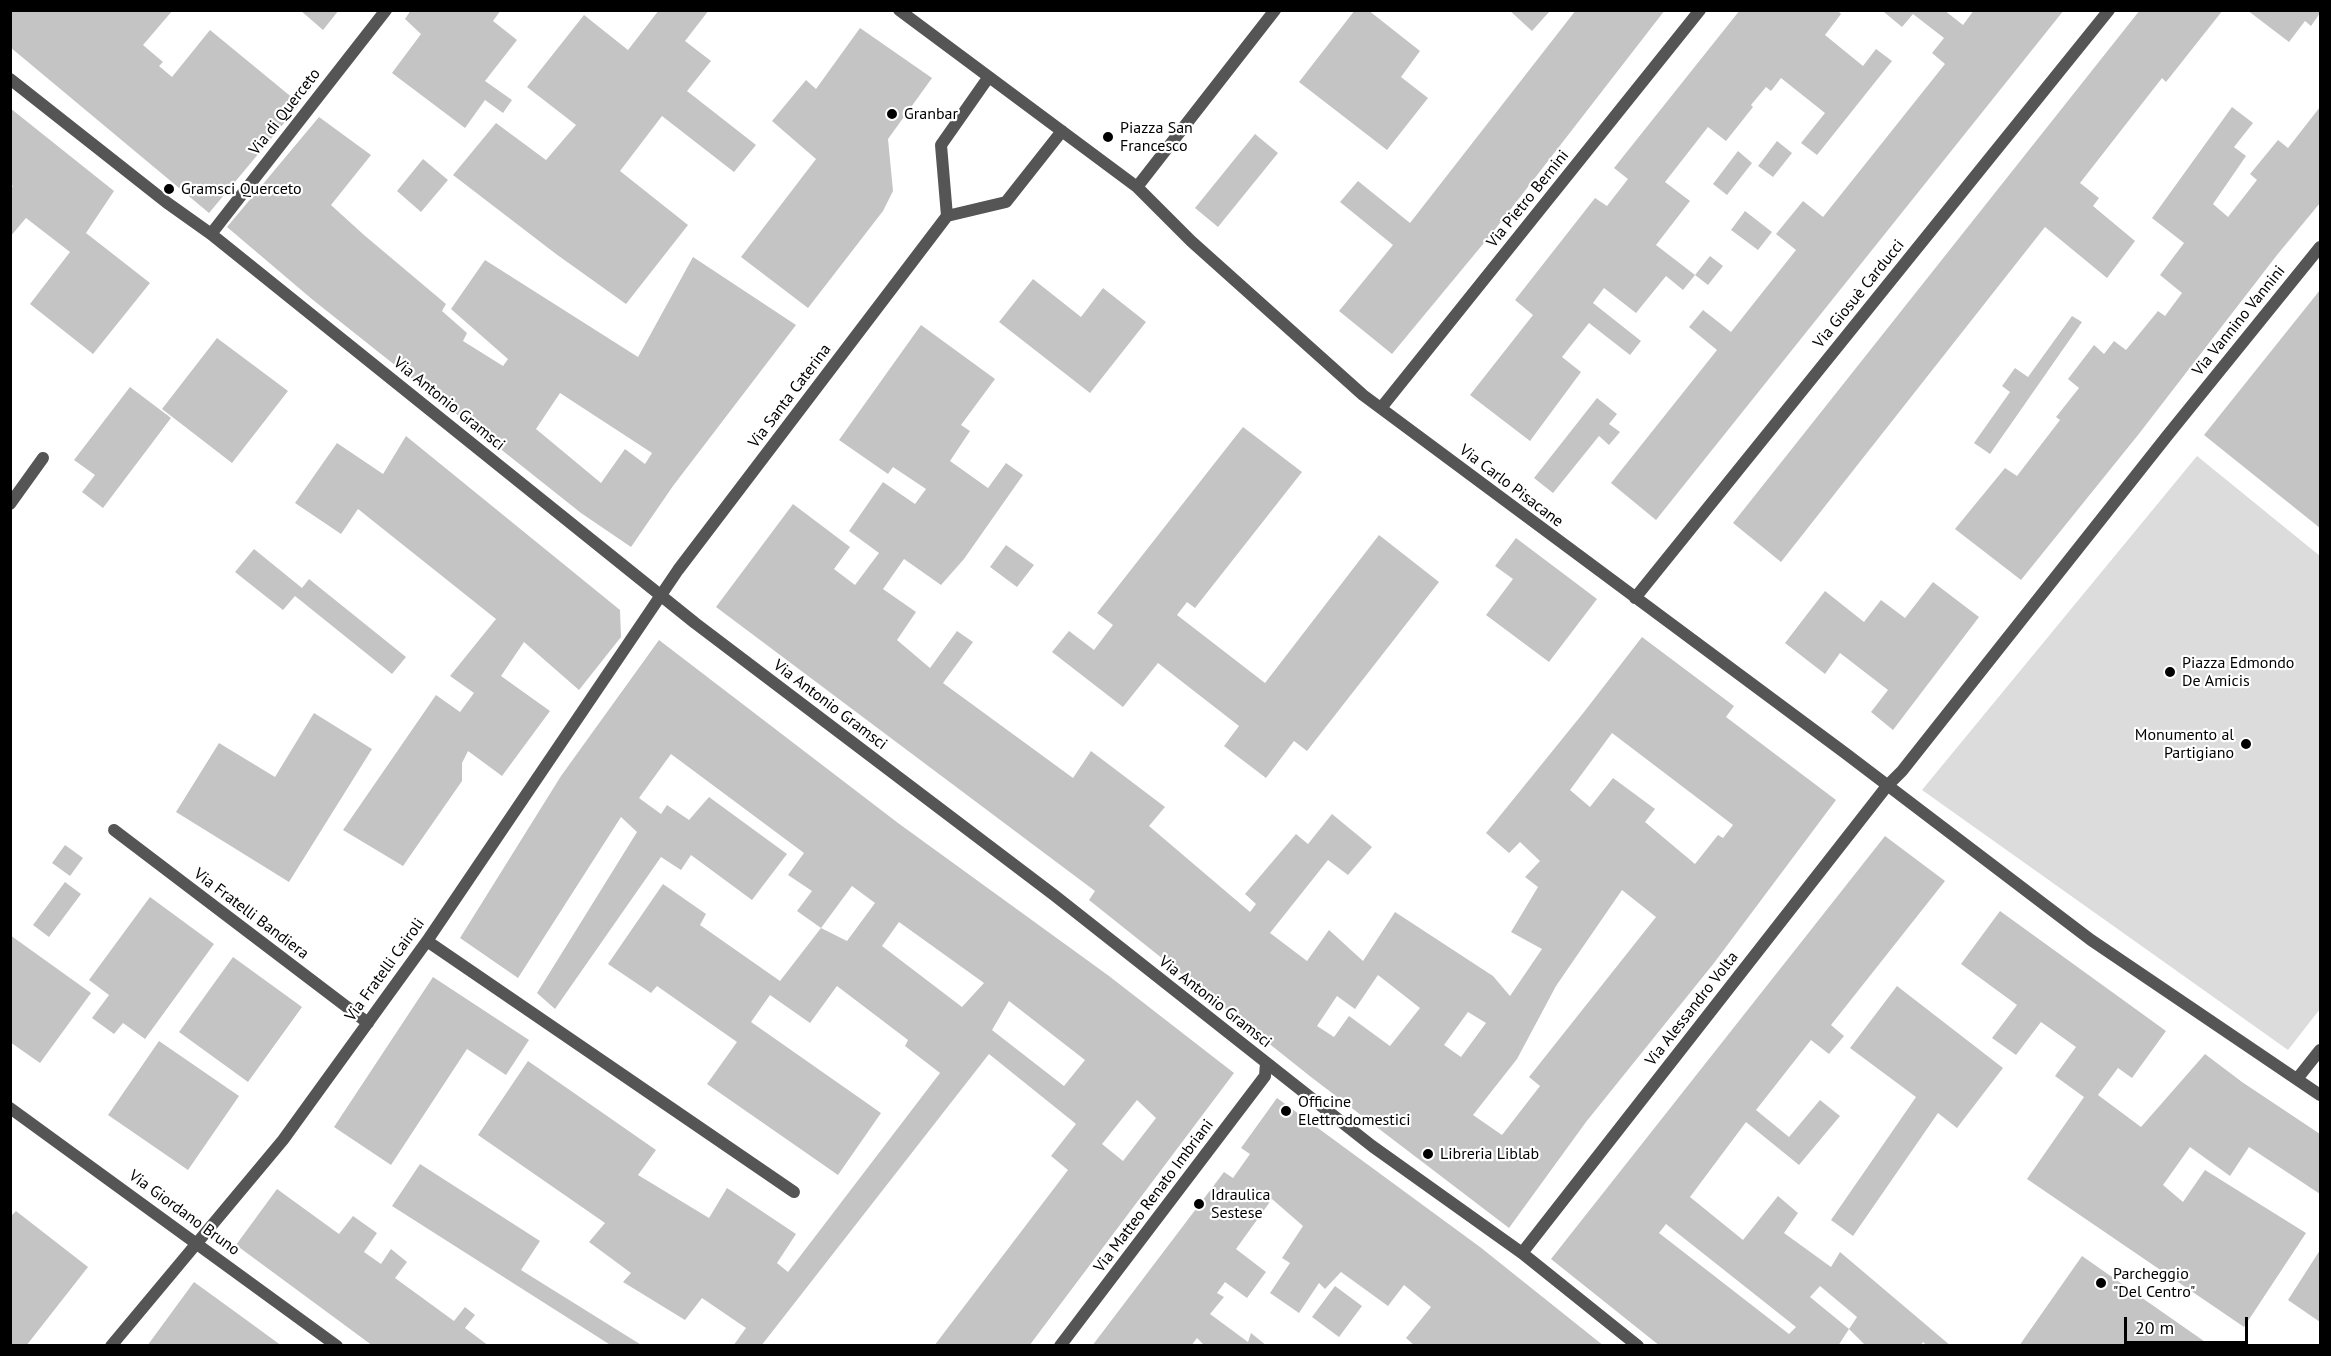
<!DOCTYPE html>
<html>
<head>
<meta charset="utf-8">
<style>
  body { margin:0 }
  #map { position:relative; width:2331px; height:1356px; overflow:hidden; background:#fff; font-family:"PT Sans",sans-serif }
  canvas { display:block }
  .frame { position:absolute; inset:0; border:12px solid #000; pointer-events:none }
  .scale { position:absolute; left:2124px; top:1317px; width:124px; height:27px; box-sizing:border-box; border:3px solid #000; border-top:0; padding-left:8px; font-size:18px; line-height:21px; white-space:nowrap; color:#000; -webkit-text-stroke:4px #fff; paint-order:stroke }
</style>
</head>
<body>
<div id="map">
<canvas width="2331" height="1356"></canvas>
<div class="frame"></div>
<div class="scale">20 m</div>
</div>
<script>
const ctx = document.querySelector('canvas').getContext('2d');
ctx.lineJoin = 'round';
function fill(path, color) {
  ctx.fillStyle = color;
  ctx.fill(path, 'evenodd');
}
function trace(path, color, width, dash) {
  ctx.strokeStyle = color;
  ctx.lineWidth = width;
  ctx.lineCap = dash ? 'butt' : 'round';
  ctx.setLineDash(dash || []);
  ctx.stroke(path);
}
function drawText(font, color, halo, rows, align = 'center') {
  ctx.font = font + ' "PT Sans",sans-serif';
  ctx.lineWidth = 4.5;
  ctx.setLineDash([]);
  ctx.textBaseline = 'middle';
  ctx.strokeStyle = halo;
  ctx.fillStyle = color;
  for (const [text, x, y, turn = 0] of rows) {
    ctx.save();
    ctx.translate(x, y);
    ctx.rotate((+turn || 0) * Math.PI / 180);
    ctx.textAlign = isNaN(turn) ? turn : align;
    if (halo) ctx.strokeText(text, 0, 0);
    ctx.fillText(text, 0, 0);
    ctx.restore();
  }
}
fill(new Path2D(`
  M2197 456 2320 556V1009L2288 1050 1922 790Z`), '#dcdcdc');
fill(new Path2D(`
  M10 10H173L143 45 163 62 159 66 172 77 210 30 300 104 209 213 10 47Z
  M300 10H339L323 30Z
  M411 10H501L493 21 517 40 485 81 512 100 503 113 485 100 465 128 392 73 421 34 405 19Z
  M659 10H709L685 41 711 61 687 91 756 145 734 172 662 116 620 171 688 225 626 304 556 254 453 175 496 123 546 160 576 125 527 87 584 15 628 50Z
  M1355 10H1368L1420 51 1401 77 1428 98 1387 150 1299 82Z
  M1509 10H1548L1549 12 1532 31Z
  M1576 10H1665L1493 232 1392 354 1339 311 1393 245 1340 202 1358 181 1410 223Z
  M1740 10H1837L1841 14 1825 35 1863 66 1876 49 1892 61 1817 155 1801 143 1825 113 1781 78 1771 91 1766 87 1751 105 1753 107 1726 141 1708 127 1665 182 1690 201 1656 245 1695 275 1683 290 1666 276 1636 313 1604 288 1593 303 1641 341 1630 355 1589 323 1562 357 1581 372 1530 441 1470 395 1533 315 1515 300 1595 198 1607 206 1628 179 1614 168Z
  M1885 10H1944L1963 25 1974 10H2064L1656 520 1611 483 1717 350 1689 327 1703 310 1731 332 1796 250 1776 234 1803 201 1823 217 1945 64 1932 53 1944 38 1913 14 1902 27 1884 12Z
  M2140 10H2223L2166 82 2162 78 2080 183 2099 198 2093 206 2135 241 2107 278 2045 227 1781 562 1733 523Z
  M2247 10H2320V13L2311 26 2305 21 2289 42Z
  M860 28 932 78 888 139 893 191 883 211 808 308 741 257 816 159 772 121 806 80 816 89Z
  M2232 107 2253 123 2234 147 2246 156 2213 204 2228 217 2257 180 2250 174 2278 140 2288 148 2320 107V203L2277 255 2138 435 2021 580 1955 529 2005 468 2017 476 2060 420 2056 417 2079 388 2068 379 2094 345 2104 354 2114 341 2126 350 2158 311 2165 316 2182 293 2160 275 2184 243 2152 218Z
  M10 108 114 191 86 233 150 283 93 354 30 304 70 252 26 218 10 237V190L13 186 10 184Z
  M319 117 371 155 331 205 364 235 446 304 442 311 467 333 463 341 503 366 508 359 451 309 485 260 638 357 693 257 796 325 673 486 631 547 581 513 313 300 227 227ZM560 393 652 453 645 464 625 449 601 483 536 429Z
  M1255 134 1278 153 1218 227 1195 208Z
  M1777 141 1792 153 1773 177 1758 166Z
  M1738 151 1752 163 1727 195 1713 184Z
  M423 159 448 180 421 212 397 191Z
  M1745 211 1772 232 1758 250 1731 230Z
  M1710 256 1723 266 1708 285 1695 275Z
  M1033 279 1081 317 1103 288 1146 322 1090 393 999 322Z
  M2320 290V528L2204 435Z
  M2072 316 2082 322 1990 454 1974 443 2010 392 2002 386 2015 368 2028 377Z
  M921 325 995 379 961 425 970 431 950 461 988 488 1006 463 1023 475 964 559 941 585 904 559 883 589 916 612 897 640 930 668 957 631 973 642 943 683 1073 778 1091 751 1165 807 1149 826 1250 912 1256 904 1245 894 1296 834 1308 844 1332 814 1372 847 1348 875 1328 860 1270 933 1307 961 1329 930 1363 961 1395 912 1493 976 1510 996 1542 949 1511 932 1538 887 1525 877 1540 861 1520 842 1509 853 1486 833 1584 712 1642 637 1734 706 1726 717 1836 800 1714 963 1586 1122 1509 1228 1311 1077 1089 900 1095 891 716 607 793 504 850 547 834 569 855 585 879 553 849 531 883 482 915 504 926 489 893 467 888 474 839 440ZM1612 733 1733 825 1723 838 1718 835 1695 864 1645 822 1655 809 1613 778 1590 807 1570 790ZM1622 890 1656 917 1529 1077 1540 1086 1502 1135 1473 1115 1517 1059 1556 986ZM1378 975 1420 1008 1390 1046 1349 1016 1334 1037 1317 1026 1337 996 1355 1009ZM1468 1012 1486 1023 1461 1057 1444 1045Z
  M217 338 288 391 232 463 162 409Z
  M130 387 171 418 103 508 82 492 95 475 74 460Z
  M1597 398 1617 414 1609 424 1620 432 1609 445 1599 436 1553 493 1534 478Z
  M1243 427 1302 472 1195 608 1187 602 1177 615 1265 683 1379 535 1439 582 1307 751 1294 741 1266 778 1224 746 1239 726 1158 663 1123 707 1052 652 1069 631 1094 650 1113 625 1097 613Z
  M406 436 620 610 621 637 579 690 524 642 501 676 550 711 502 776 468 751 462 763V781L403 866 343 830 436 695 460 712 474 693 450 676 496 619 358 509 341 534 295 503 337 443 383 474Z
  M1516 538 1597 599 1549 662 1486 615 1513 579 1495 566Z
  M1006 545 1034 565 1017 587 990 567Z
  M254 549 302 588 309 579 406 657 392 674 295 596 283 610 235 572Z
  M1933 582 1979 617 1893 730 1871 712 1888 690 1840 653 1825 674 1785 643 1825 591 1864 622 1881 600 1905 618Z
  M659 640 898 823 1109 976 1234 1073 1029 1346H934L1068 1170 1051 1156 1076 1124 989 1054 761 1346H733L746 1328 702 1298 685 1320 623 1282 631 1273 589 1242 605 1223 478 1135 528 1061 656 1150 638 1175 709 1218 727 1188 796 1234 777 1263 788 1272 940 1073 905 1046 908 1040 837 986 810 1023 770 995 751 1022 881 1113 838 1175 707 1084 737 1042 657 986 651 993 608 964 663 884 706 914 700 925 780 981 821 928 847 941 875 903 852 886 821 928 797 911 812 891 788 875 804 853 671 754 639 798 661 814 667 805 689 820 709 797 787 854 752 900 691 855 681 870 661 857 555 1009 537 993 637 832 621 817 518 978 460 938 561 776ZM899 922 984 983 962 1007 882 946ZM1009 1001 1085 1060 1064 1086 992 1030ZM1137 1100 1156 1118 1123 1161 1102 1144Z
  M314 713 372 749 289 882 176 812 219 743 275 777Z
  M1885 836 1945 881 1831 1025 1844 1036 1829 1054 1811 1040 1756 1110 1789 1137 1820 1100 1840 1116 1799 1165 1746 1122 1690 1197 1743 1240 1778 1196 1798 1213 1784 1233 1831 1267 1840 1252 1951 1346H1928L1923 1342 1920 1346H1866L1849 1329 1857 1317 1820 1286 1810 1297 1849 1329 1838 1346H1660L1551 1259ZM1666 1224 1796 1327 1789 1334 1659 1233Z
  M65 845 83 858 70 876 52 863Z
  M65 882 81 894 49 937 33 925Z
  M150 897 214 944 145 1039 123 1023 114 1034 92 1018 109 995 89 980Z
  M2000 911 2166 1031 2132 1078 2118 1068 2098 1095 2141 1127 2205 1054 2242 1082 2320 1134V1194L2249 1147 2230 1176 2190 1147 2163 1185 2183 1202 2205 1170 2306 1233 2244 1327 2027 1179 2084 1097 2055 1076 2076 1047 2041 1022 2016 1055 1992 1038 2017 1005 1961 964Z
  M10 935 91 993 40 1063 10 1042Z
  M233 957 302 1007 248 1082 179 1032Z
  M433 977 529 1040 506 1075 467 1049 391 1165 334 1127Z
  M1897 986 2003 1068 1957 1128 1938 1113 1853 1236 1831 1220 1916 1097 1850 1048Z
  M159 1041 239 1096 188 1170 108 1115Z
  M1277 1098 1480 1247 1604 1346H1415L1406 1338 1431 1307 1404 1285 1388 1306 1341 1272 1325 1289 1319 1283 1299 1313 1270 1293 1290 1263 1282 1258 1303 1226 1272 1199 1236 1249 1266 1272 1247 1298 1225 1282 1217 1293 1224 1297 1210 1314 1248 1342 1251 1333 1267 1346H1205L1197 1338 1191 1346H1092L1224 1172 1233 1178 1250 1154 1241 1148Z
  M420 1164 540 1241 521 1270 643 1346H612L392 1206Z
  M277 1189 339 1234 353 1216 377 1233 364 1252 381 1264 391 1249 407 1262 395 1278 454 1321 465 1307 475 1315 465 1328 489 1346H373L236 1245Z
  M16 1211 88 1267 26 1346H10V1217Z
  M2320 1250V1322L2288 1300Z
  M2082 1256 2211 1346H2019Z
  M194 1282 234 1311 282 1346H147Z
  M1335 1286 1362 1306 1339 1337 1312 1317Z`), '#c4c4c4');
trace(new Path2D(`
  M899 10 1137 187 1191 241 1363 395 1845 753 2091 940 2320 1095
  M10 79 166 202 211 234 695 623 1054 895 1372 1146 1522 1253 1638 1346
  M1137 187 1275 10
  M947 216 941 145 988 78
  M211 234 386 10
  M1381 408 1700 10
  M10 504 43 458
  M1635 598 2109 10
  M114 830 368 1023
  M427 941 794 1192
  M2297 1079 2320 1050
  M10 1108 337 1346
  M1522 1253 1887 786 1902 771 2167 436 2320 247
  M111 1346 283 1140 427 941 678 570 947 216 1006 202 1062 131
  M1060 1346 1265 1076 1266 1063`), '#555', 12);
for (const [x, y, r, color] of [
  [892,114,6,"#000"],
  [1108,137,6,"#000"],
  [169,189,6,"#000"],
  [2170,672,6,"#000"],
  [2246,744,6,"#000"],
  [1286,1111,6,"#000"],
  [1428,1154,6,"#000"],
  [1199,1204,6,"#000"],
  [2101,1283,6,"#000"]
]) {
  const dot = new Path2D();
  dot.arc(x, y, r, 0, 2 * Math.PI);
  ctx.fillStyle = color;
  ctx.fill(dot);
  trace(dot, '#fff', 2);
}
drawText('16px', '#000', '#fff', [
  ["Via di Querceto",285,112,-52],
  ["Via Pietro Bernini",1528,199,-51],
  ["Via Giosuè Carducci",1859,294,-51],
  ["Via Vannino Vannini",2239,321,-51],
  ["Via Santa Caterina",790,396,-53],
  ["Via Antonio Gramsci",449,404,39],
  ["Via Carlo Pisacane",1511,486,37],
  ["Via Antonio Gramsci",830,705,37],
  ["Via Fratelli Bandiera",251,914,37],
  ["Via Fratelli Cairoli",385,970,-54],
  ["Via Antonio Gramsci",1215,1002,38],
  ["Via Alessandro Volta",1692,1009,-52],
  ["Via Matteo Renato Imbriani",1154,1196,-53],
  ["Via Giordano Bruno",184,1213,36]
]);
drawText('16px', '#000', '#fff', [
  ["Granbar",904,114],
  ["Piazza San",1120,128],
  ["Francesco",1120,146],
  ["Gramsci Querceto",181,189],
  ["Piazza Edmondo",2182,663],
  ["De Amicis",2182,681],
  ["Monumento al",2234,735,"right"],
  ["Partigiano",2234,753,"right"],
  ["Officine",1298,1102],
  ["Elettrodomestici",1298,1120],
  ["Libreria Liblab",1440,1154],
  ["Idraulica",1211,1195],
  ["Sestese",1211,1213],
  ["Parcheggio",2113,1274],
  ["\"Del Centro\"",2113,1292]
], 'left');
</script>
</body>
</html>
